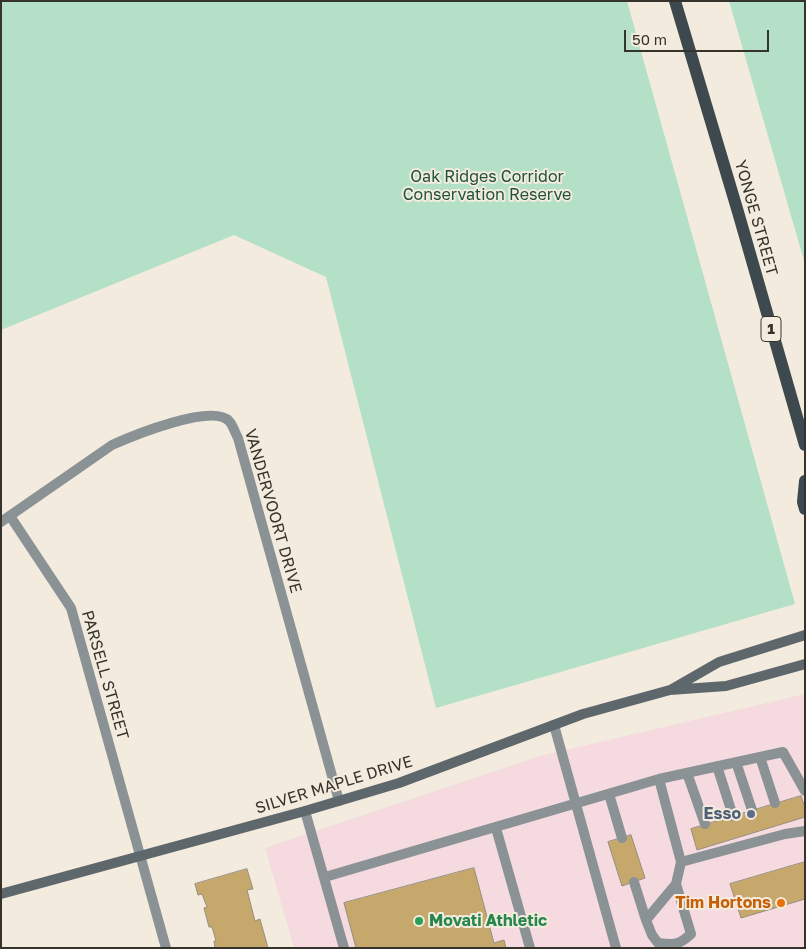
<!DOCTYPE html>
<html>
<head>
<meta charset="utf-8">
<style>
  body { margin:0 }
  #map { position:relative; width:806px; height:949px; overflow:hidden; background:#f3ebdd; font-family:"Golos Text",sans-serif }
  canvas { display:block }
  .frame { position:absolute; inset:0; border:2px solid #36332d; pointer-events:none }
  .scale { position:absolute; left:624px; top:30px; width:145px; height:22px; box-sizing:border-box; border:2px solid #36332d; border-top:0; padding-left:6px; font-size:15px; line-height:18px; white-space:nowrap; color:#36332d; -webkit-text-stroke:4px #f3ebdd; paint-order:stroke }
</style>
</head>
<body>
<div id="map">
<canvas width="806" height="949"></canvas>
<div class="frame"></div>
<div class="scale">50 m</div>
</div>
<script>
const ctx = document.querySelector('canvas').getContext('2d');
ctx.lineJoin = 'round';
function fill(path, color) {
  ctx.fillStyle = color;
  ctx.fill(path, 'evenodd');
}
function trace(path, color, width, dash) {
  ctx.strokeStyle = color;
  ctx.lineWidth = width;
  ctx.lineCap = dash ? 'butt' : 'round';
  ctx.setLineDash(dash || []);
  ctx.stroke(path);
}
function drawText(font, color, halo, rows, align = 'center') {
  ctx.font = font + ' "Golos Text",sans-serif';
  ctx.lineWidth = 4;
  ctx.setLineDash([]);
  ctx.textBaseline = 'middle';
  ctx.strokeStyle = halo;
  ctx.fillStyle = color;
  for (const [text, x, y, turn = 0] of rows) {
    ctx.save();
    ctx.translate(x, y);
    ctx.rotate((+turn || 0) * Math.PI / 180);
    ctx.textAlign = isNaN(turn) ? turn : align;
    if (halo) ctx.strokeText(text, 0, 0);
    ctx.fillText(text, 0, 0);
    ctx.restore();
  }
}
fill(new Path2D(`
  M805 694V948H294L265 848 540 756Z`), '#f5dbdf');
fill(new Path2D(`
  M1 1H627L795 604 436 708 326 277 234 235 1 330Z
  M729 1H805V264Z`), '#b4e0c7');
const building = new Path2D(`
  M801 796 805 808V817L697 850 691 829Z
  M631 835 645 878 622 886 608 842Z
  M805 862V899L741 918 730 884Z
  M474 868 494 943 504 940 506 948H356L344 903Z
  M247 869 253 889 247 890 255 921 260 919 268 948H215L214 941H216L212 927H209L204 908 207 907 202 894 198 895 195 884Z`);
fill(building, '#c6a86c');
trace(building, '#968f81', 1);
trace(new Path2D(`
  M554 725 616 948
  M760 757 775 803
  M736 762 752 810
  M717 766 733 816
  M687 773 705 824
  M659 779 783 752 805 791
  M609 794 622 838
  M305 811 344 948
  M496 828 530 948
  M325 877 659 779 681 862 785 834 805 831
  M634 882 646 920 652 935 658 943C675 945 679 945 691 934L676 884 681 862
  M646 920 676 884`), '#8b9295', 10);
trace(new Path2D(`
  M10 516 71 608 166 948
  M1 522 112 445C132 436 212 403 229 421 233 425 235 433 238 438L339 801`), '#8b9295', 10);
trace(new Path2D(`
  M672 689 719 662 805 635
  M1 894 305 811 399 783 583 714 670 690 726 686 805 664`), '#5d676c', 10);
trace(new Path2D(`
  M675 1 738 212 805 445
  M805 481 803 502 805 509`), '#3e494f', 12);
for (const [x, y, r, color] of [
  [751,814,5,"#5c6f8a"],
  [781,903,5,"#e8710a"],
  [419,921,5,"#2e9e5b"]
]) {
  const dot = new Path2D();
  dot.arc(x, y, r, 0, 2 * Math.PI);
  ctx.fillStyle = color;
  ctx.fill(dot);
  trace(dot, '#f3ebdd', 2);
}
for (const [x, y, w] of [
  [771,329,20]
]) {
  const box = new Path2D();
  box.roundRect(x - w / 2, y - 12.5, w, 25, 4);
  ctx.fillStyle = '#f3ebdd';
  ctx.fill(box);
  trace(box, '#36332d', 1);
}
drawText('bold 15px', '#36332d', null, [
  ["1",771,329]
]);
drawText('16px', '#1f533b', '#f3ebdd', [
  ["Oak Ridges Corridor",487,177],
  ["Conservation Reserve",487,195]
]);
drawText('16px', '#36332d', '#f3ebdd', [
  ["YONGE STREET",756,218,74],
  ["VANDERVOORT DRIVE",273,511,74],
  ["PARSELL STREET",105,675,74],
  ["SILVER MAPLE DRIVE",334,785,-17]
]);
drawText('bold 16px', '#4e5e75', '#f3ebdd', [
  ["Esso",741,814]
], 'right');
drawText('bold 16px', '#c56008', '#f3ebdd', [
  ["Tim Hortons",771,903]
], 'right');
drawText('bold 16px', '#27864d', '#f3ebdd', [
  ["Movati Athletic",429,921]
], 'left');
</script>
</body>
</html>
